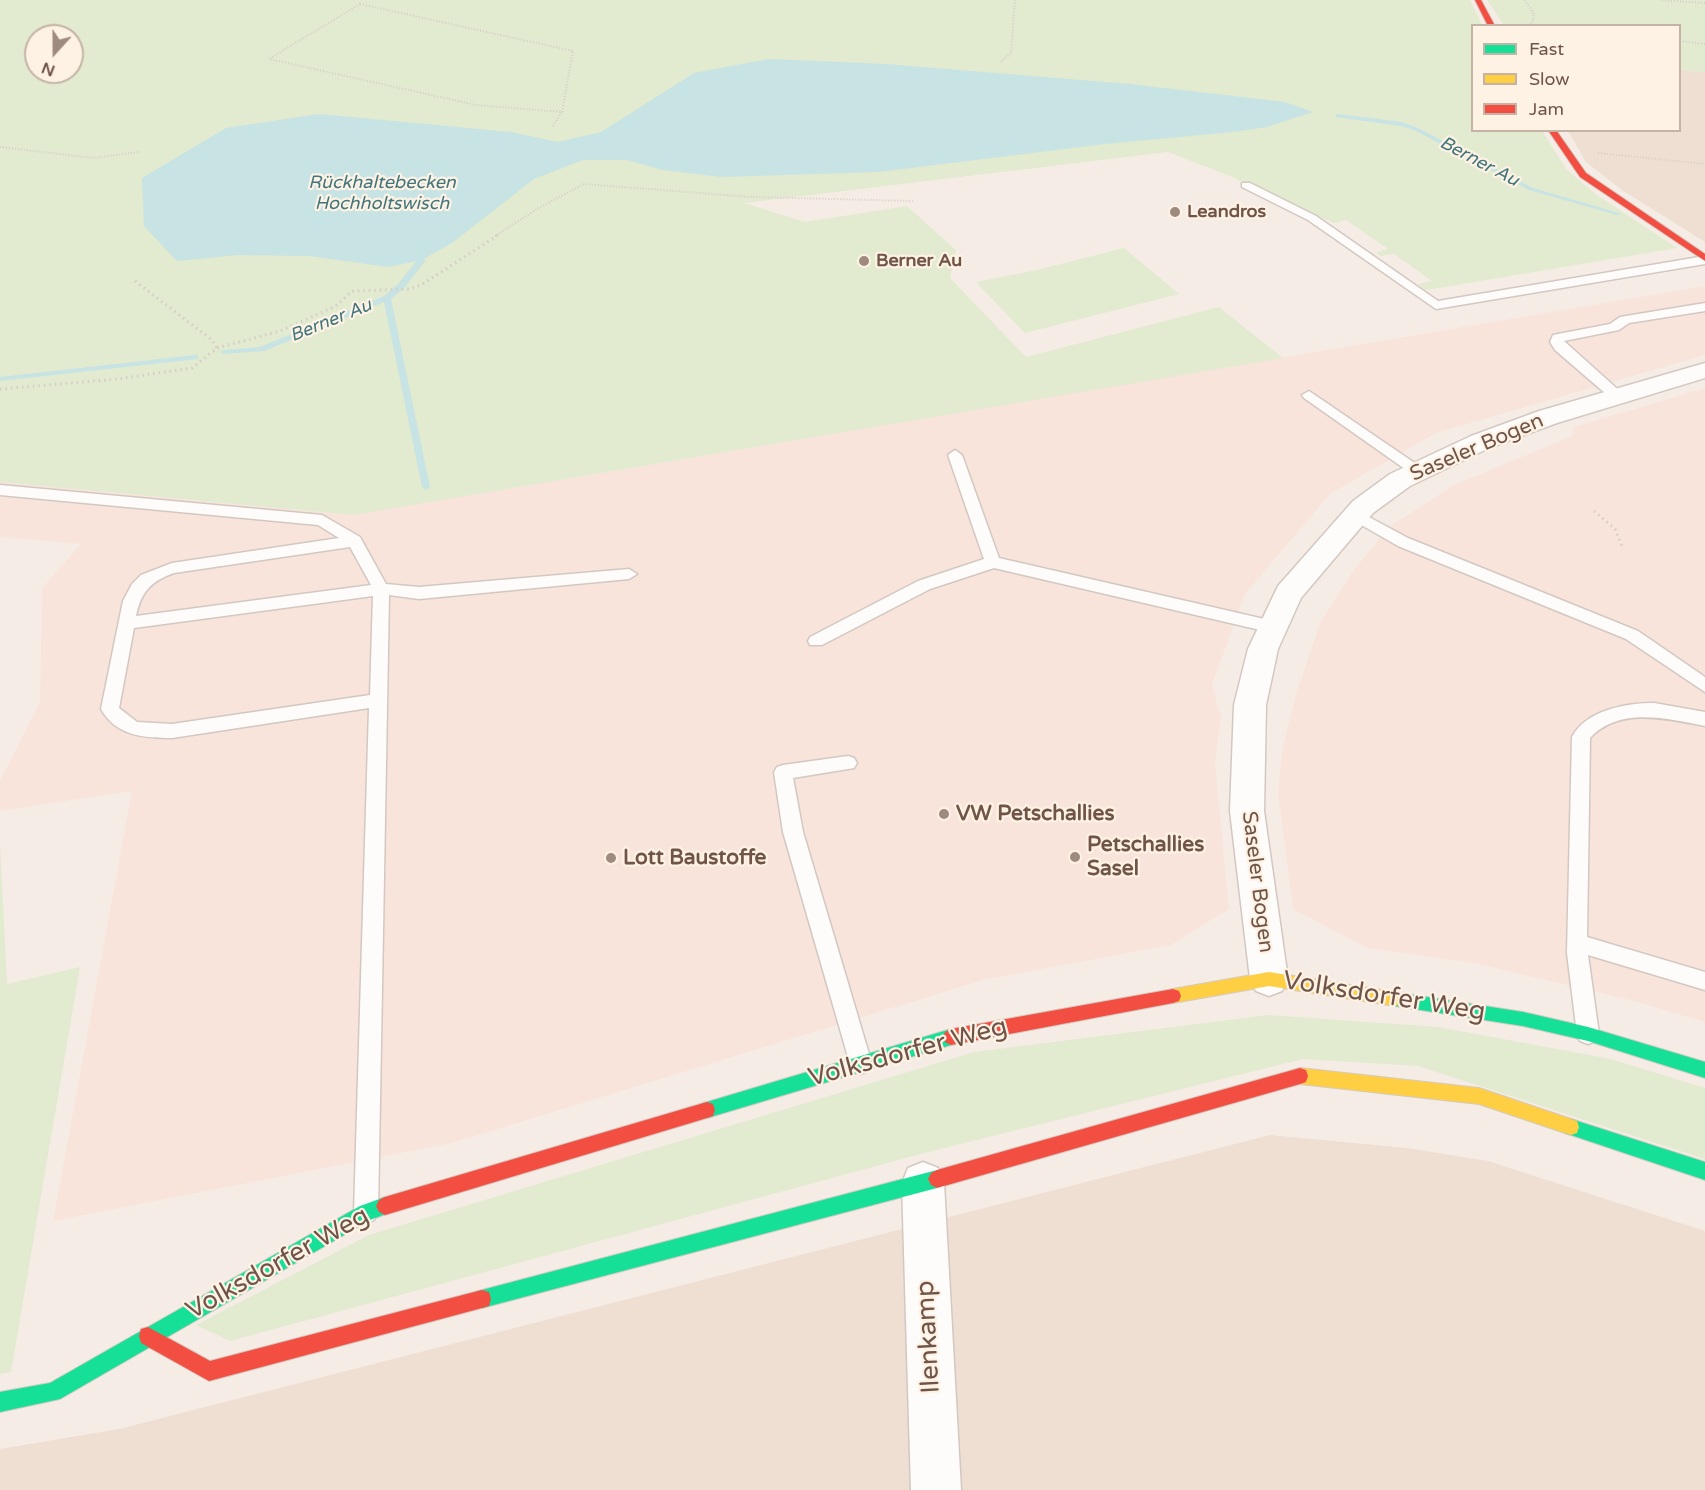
<!DOCTYPE html>
<html>
<head>
<meta charset="utf-8">
<style>
  body { margin:0 }
  #map { position:relative; width:1705px; height:1490px; overflow:hidden; background:#f5ede5; font-family:"Varela Round",sans-serif }
  canvas { display:block }
  .legend { position:absolute; left:1471px; top:24px; width:210px; height:108px; box-sizing:border-box; background:#fef2e5; border:2px solid #c5b3a6; margin:0; padding:8px 10px; list-style:none; font-size:18px; color:#705448 }
  .legend li { display:flex; align-items:center; gap:12px; height:30px }
  .legend b { width:30px; border:2px solid #c5b3a6 }
  .north { position:absolute; left:24px; top:24px; width:60px; height:60px; box-sizing:border-box; background:#fef2e5; border:2px solid #c5b3a6; border-radius:50%; rotate:201deg; font-size:16px; font-weight:700; line-height:24px; text-align:center; color:#705448 }
  .north::after { content:''; display:block; margin:auto; width:21px; height:27px; background:#9f8a7f; clip-path:polygon(50% 0,100% 100%,50% 72%,0 100%) }
</style>
</head>
<body>
<div id="map">
<canvas width="1705" height="1490"></canvas>
<ul class="legend">
<li><b style="height:8px;background:#16e098"></b>Fast</li>
<li><b style="height:8px;background:#ffcf43"></b>Slow</li>
<li><b style="height:8px;background:#f24e42"></b>Jam</li>
</ul>
<div class="north">N</div>
</div>
<script>
const ctx = document.querySelector('canvas').getContext('2d');
ctx.lineJoin = 'round';
function fill(path, color) {
  ctx.fillStyle = color;
  ctx.fill(path, 'evenodd');
}
function trace(path, color, width, dash) {
  ctx.strokeStyle = color;
  ctx.lineWidth = width;
  ctx.lineCap = dash ? 'butt' : 'round';
  ctx.setLineDash(dash || []);
  ctx.stroke(path);
}
function drawText(font, color, halo, rows, align = 'center') {
  ctx.font = font + ' "Varela Round",sans-serif';
  ctx.lineWidth = 4.5;
  ctx.setLineDash([]);
  ctx.textBaseline = 'middle';
  ctx.strokeStyle = halo;
  ctx.fillStyle = color;
  for (const [text, x, y, turn = 0] of rows) {
    ctx.save();
    ctx.translate(x, y);
    ctx.rotate((+turn || 0) * Math.PI / 180);
    ctx.textAlign = isNaN(turn) ? turn : align;
    if (halo) ctx.strokeText(text, 0, 0);
    ctx.fillText(text, 0, 0);
    ctx.restore();
  }
}
fill(new Path2D(`
  M1680 70 1705 72V242L1622 190 1586 162 1568 131 1680 130Z
  M1270 1135 1407 1148 1488 1161 1705 1231V1490H0V1449L119 1429Z`), '#eedfd2');
fill(new Path2D(`
  M1705 286V355L1436 433 1330 494 1245 594 1212 685 1221 717 1215 763 1229 909 1171 945 983 980 452 1143 53 1221 132 791 0 811V781L40 702 42 588 81 544 0 537V482L353 515Z
  M1705 388V1022L1634 1001 1474 963 1367 948 1293 909 1278 793 1283 745 1298 688 1320 623 1353 571 1389 527 1454 485 1572 436 1574 427Z`), '#f8e4db');
fill(new Path2D(`
  M0 0H1470L1482 25 1472 26V130L1542 131 1567 170 1597 195 1677 248 1426 290 1418 284 1432 281 1394 254 1381 256 1376 252 1388 249 1346 220 1334 223 1230 176 1168 152 744 203 805 222 907 206 956 250 950 278 1026 357 1219 307 1283 358 353 515 0 482ZM36 36H72V72H36Z
  M1487 0H1705V72L1680 70V26L1504 25Z
  M1124 248 1179 294 1025 333 976 282 1037 270Z
  M0 843 7 984 80 967 11 1372 0 1374Z
  M1269 1015 1438 1027 1611 1059 1705 1088V1159L1418 1066 1303 1059 928 1152 230 1341 196 1325 369 1235 974 1052Z`), '#e2ead0');
fill(new Path2D(`
  M769 59 886 64 1130 84 1285 102 1313 112 1267 127 1233 132 1105 144 879 172 721 177 663 170 627 160H583L534 179 452 243 422 260 389 267 309 256 238 255 177 261 144 226 142 178 226 128 319 114 511 132 558 142 601 132 694 73Z`), '#c8e3e4');
fill(new Path2D(`
  M1338 114 1402 122 1418 128 1533 188 1622 214 1617 215 1529 190 1414 130 1401 126 1336 117V115Z
  M419 258 426 260 404 288 391 299 430 487 426 490 422 487 384 302 264 351 224 354 220 352 224 350 260 347 384 296 398 284Z
  M195 355H198V359L0 381V377Z`), '#c8e3e4');
const lane = new Path2D(`
  M1242 183H1250L1316 216 1438 301 1705 256V264L1436 309 1308 220 1242 187Z
  M1705 303V311L1629 323 1619 330 1564 341 1623 394V400H1613L1555 350 1550 342 1553 335 1610 324 1620 317Z
  M1309 391 1422 468 1424 471 1422 474H1412L1304 398 1302 395Z
  M955 450 962 455 999 558 1273 621 1281 627 1273 633 994 568 930 589 822 645H810L808 641 810 637 918 581 984 559 948 455Z
  M0 485 322 515 360 537 386 584 419 587 629 569 637 574 629 579 419 599 389 595 378 1212 374 1220 366 1224 358 1220 354 1212 369 708 172 738C144 738 116 736 101 709L123 601 132 584 141 575 172 563 339 538 318 525 0 495ZM350 547 371 585 136 616C141 592 151 581 174 573ZM373 596 370 695 172 724 137 722 119 708 134 628Z
  M1356 510 1408 538 1638 631 1705 677V692L1626 639 1398 546 1351 519 1348 515Z
  M1654 703 1705 712V726C1668 719 1620 706 1590 738L1587 937 1705 972V990L1588 955 1599 1034 1596 1041 1588 1044 1580 1041 1577 1034 1567 953 1572 737C1586 710 1626 703 1654 703Z
  M848 756 854 758 857 763 854 768 793 778 803 832 872 1064 869 1071 861 1074 853 1071 850 1064 783 832 774 772 777 767 783 765Z`);
const street = new Path2D(`
  M1705 363V378L1557 423 1489 448 1410 486 1373 513 1301 598 1278 649 1266 705 1264 811 1288 979 1282 991 1269 996 1256 991 1250 979 1230 811 1234 705 1248 649 1278 586 1353 501 1390 474 1471 436 1539 411Z
  M923 1162 938 1168 944 1183 961 1490H911L902 1183 908 1168Z`);
const fast = new Path2D(`
  M1395 992 1523 1012 1588 1027 1705 1062V1078L1588 1041 1523 1026 1395 1006 1389 1004 1387 999 1389 994Z
  M951 1029 957 1032 959 1037 957 1042 951 1045 707 1118 701 1116 699 1110 701 1104 707 1102Z
  M1571 1119 1705 1162V1180L1565 1133 1563 1127 1565 1121Z
  M937 1170 943 1173 946 1179 943 1185 937 1188 482 1308 475 1306 473 1299 475 1292 482 1290Z
  M385 1197 391 1200 394 1206 391 1212 370 1220 60 1399 0 1412V1392L50 1383 360 1206Z`);
const slow = new Path2D(`
  M1269 972 1395 992 1401 994 1403 999 1401 1004 1395 1006 1269 986 1173 1003 1167 1001 1165 996 1167 991 1173 989Z
  M1300 1068 1479 1088 1571 1119 1577 1121 1579 1127 1577 1133 1571 1135 1479 1104 1300 1084 1294 1082 1292 1076 1294 1070Z`);
const jam = new Path2D(`
  M1475 0H1481L1495 26H1488Z
  M1548 130H1556L1586 173 1705 254V261L1580 177Z
  M1173 989 1179 991 1181 996 1179 1001 1173 1003 951 1045 945 1042 943 1037 945 1032 951 1029Z
  M1300 1068 1306 1070 1308 1076 1306 1082 1300 1084 937 1188 931 1185 928 1179 931 1173 937 1170Z
  M707 1102 713 1104 715 1110 713 1116 707 1118 385 1215 379 1212 376 1206 379 1200 385 1197Z
  M482 1290 489 1292 491 1299 489 1306 482 1308 209 1381 141 1343 139 1336 141 1329 148 1327 210 1361Z`);
trace(lane, '#d3c8c1', 3);
trace(street, '#d3c8c1', 3);
trace(fast, '#d5c9c2', 2);
trace(slow, '#d5c9c2', 2);
trace(jam, '#d5c9c2', 2);
trace(new Path2D(`
  M1525 0 1534 14 1532 23 1527 26
  M1662 0 1705 3
  M360 4 573 51 562 112 476 105 269 59Z
  M1680 41 1705 44
  M1001 62 1011 53 1015 0
  M553 126 562 112
  M0 147 94 158 138 152
  M1598 153 1705 164
  M495 236 537 209 584 184 751 197 913 201`), '#d5cdc8', 2, [1, 2]);
trace(new Path2D(`
  M135 281 212 340 217 348
  M0 389 118 379 192 368 217 348 280 331 336 306 352 291 410 289 421 285 498 235
  M1594 511 1615 529 1622 546`), '#d5cdc8', 3, [1.5, 4]);
fill(lane, '#fefcfb');
fill(street, '#fefcfb');
fill(fast, '#16e098');
fill(slow, '#ffcf43');
fill(jam, '#f24e42');
for (const [x, y, r, color] of [
  [1175,212,6,"#9f8a7f"],
  [864,261,6,"#9f8a7f"],
  [944,814,6,"#9f8a7f"],
  [1075,857,6,"#9f8a7f"],
  [611,858,6,"#9f8a7f"]
]) {
  const dot = new Path2D();
  dot.arc(x, y, r, 0, 2 * Math.PI);
  ctx.fillStyle = color;
  ctx.fill(dot);
  trace(dot, '#fef2e5', 2);
}
drawText('italic 18px', '#40767c', '#fef2e5', [
  ["Berner Au",1479,162,28],
  ["Rückhaltebecken",382,183],
  ["Hochholtswisch",382,204],
  ["Berner Au",331,321,-22]
]);
drawText('bold 18px', '#705448', '#fef2e5', [
  ["Leandros",1187,212],
  ["Berner Au",876,261]
], 'left');
drawText('21px', '#705448', '#fef2e5', [
  ["Saseler Bogen",1477,448,-23],
  ["Saseler Bogen",1257,882,83]
]);
drawText('bold 21px', '#705448', '#fef2e5', [
  ["VW Petschallies",956,814],
  ["Petschallies",1087,845],
  ["Sasel",1087,869],
  ["Lott Baustoffe",623,858]
], 'left');
drawText('26px', '#705448', '#fef2e5', [
  ["Volksdorfer Weg",1384,997,9],
  ["Volksdorfer Weg",908,1053,-15],
  ["Volksdorfer Weg",278,1264,-29],
  ["Ilenkamp",929,1337,-93]
]);
</script>
</body>
</html>
